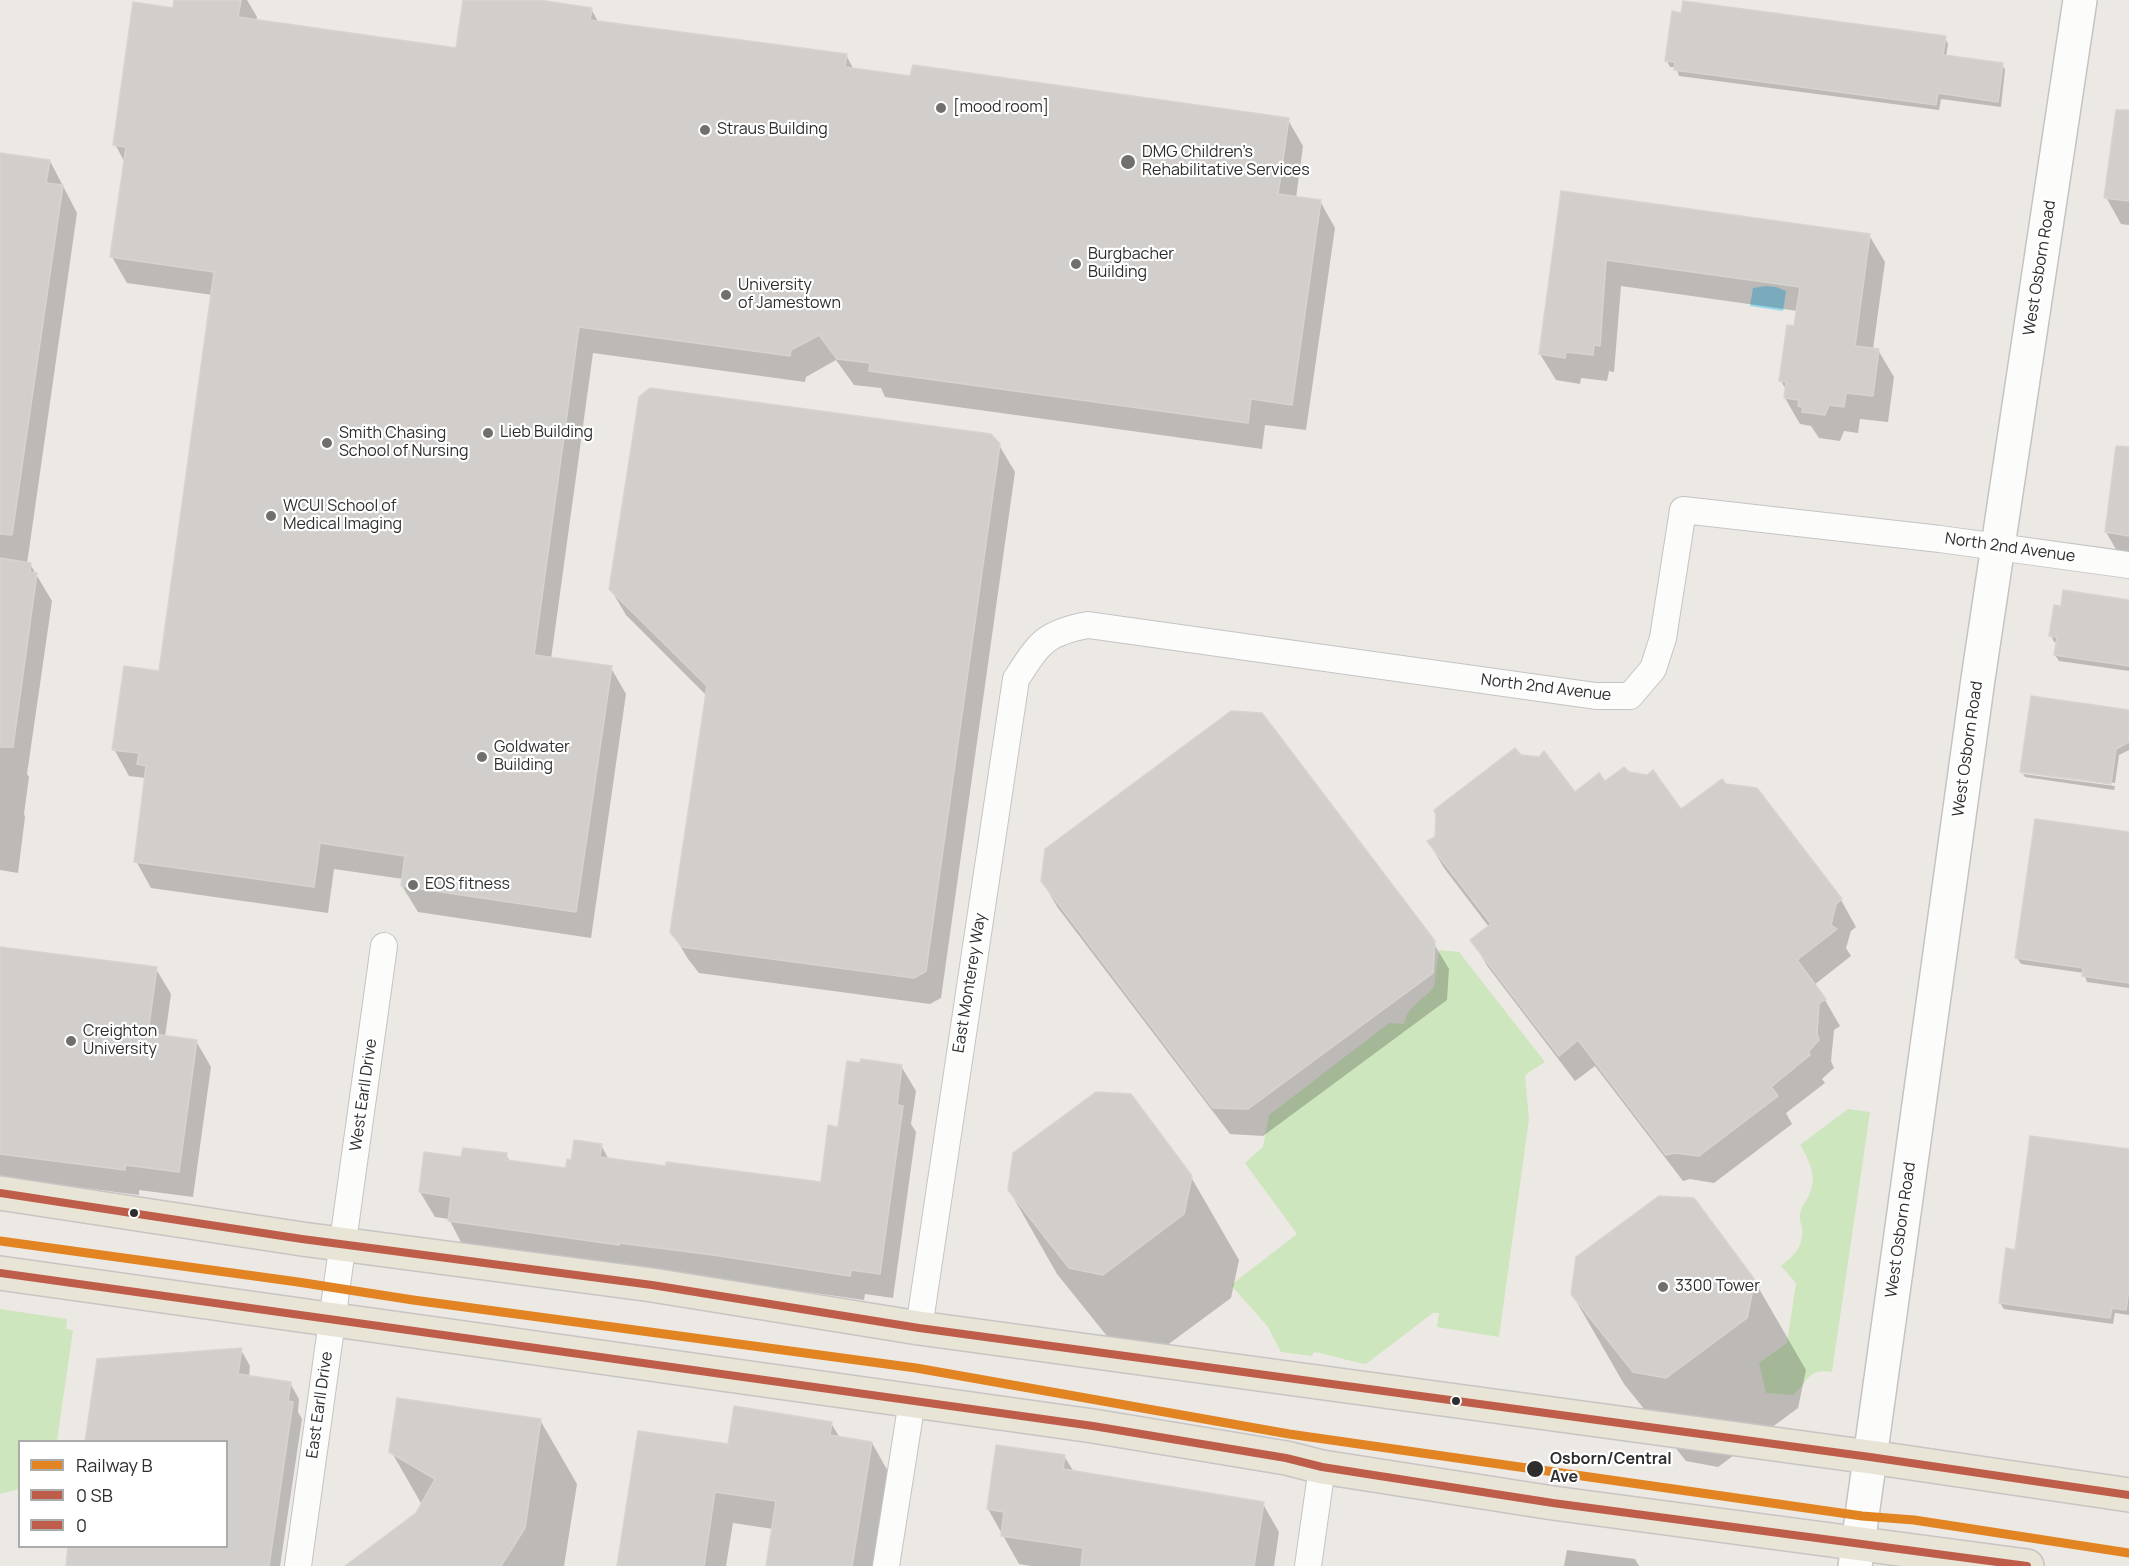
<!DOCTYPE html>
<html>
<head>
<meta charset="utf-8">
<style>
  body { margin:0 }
  #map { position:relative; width:2129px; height:1566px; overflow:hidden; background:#ece8e4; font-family:Manrope,sans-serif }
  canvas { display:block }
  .legend { position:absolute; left:18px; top:1440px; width:210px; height:108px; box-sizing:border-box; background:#fff; border:2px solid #ababab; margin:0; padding:8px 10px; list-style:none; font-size:18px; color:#2e2e2e }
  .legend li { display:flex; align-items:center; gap:12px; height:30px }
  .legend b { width:30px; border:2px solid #ababab }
</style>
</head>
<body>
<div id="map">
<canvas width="2129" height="1566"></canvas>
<ul class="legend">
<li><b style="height:8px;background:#e18421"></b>Railway B</li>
<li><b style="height:8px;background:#be5d49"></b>0 SB</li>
<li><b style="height:8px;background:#be5d49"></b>0</li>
</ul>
</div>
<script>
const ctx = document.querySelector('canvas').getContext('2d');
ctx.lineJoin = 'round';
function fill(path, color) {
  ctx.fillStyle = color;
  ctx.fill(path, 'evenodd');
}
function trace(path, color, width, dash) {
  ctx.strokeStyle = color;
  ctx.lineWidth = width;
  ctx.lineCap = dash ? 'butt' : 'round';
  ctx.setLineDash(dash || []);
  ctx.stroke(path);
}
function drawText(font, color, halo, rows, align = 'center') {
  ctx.font = font + ' Manrope,sans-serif';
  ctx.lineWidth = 4.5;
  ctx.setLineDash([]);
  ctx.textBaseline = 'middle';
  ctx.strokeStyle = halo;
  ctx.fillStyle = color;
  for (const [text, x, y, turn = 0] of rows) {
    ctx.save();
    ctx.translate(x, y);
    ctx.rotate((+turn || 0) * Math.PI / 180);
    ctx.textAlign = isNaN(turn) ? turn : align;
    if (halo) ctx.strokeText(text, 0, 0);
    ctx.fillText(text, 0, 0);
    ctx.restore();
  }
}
fill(new Path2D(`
  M1439 950 1459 952 1545 1062 1528 1073 1525 1077 1529 1119 1499 1337 1437 1327 1439 1313H1433L1366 1364C1347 1361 1333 1355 1314 1352L1312 1356 1281 1352 1268 1327 1231 1285 1297 1234 1245 1163 1263 1147 1269 1115 1389 1023 1404 1024C1407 1006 1423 1000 1434 987Z
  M1848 1109 1870 1112 1832 1372C1807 1368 1809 1382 1793 1395L1766 1393 1759 1363 1787 1343 1796 1283 1781 1266C1794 1256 1804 1246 1802 1228 1801 1224 1799 1218 1800 1214 1801 1207 1807 1200 1810 1193 1817 1176 1809 1159 1800 1145Z
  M0 1309 67 1319 66 1329 73 1330 57 1441 20 1442 19 1489 0 1494Z`), '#cee6be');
fill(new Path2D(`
  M1766 286 1776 287 1786 291 1783 311 1750 306 1753 288Z`), '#99d6ec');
fill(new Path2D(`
  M176 0H247L257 17 256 21 458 49 465 0H528L591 9 599 23 846 55 854 70 1288 120 1303 146 1296 198 1320 201 1335 228 1306 430 1265 425 1262 449 885 397 881 388 854 385 836 360 806 377 805 382 593 353 551 659 611 668 626 694 591 938 418 912 402 886 403 879 334 869 328 913 151 888 136 861 146 778 129 776 114 749 160 673 213 295 127 283 112 257 125 163 115 144 175 9Z
  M1683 14 1945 38 1948 44 1946 57 2002 64 2005 70 2001 107 1941 99 1939 110 1679 76 1676 67H1670L1667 61Z
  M2129 119V225L2121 224 2106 197Z
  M0 154 50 161 77 213 27 564H30L52 601 27 774 29 777 24 814 25 817 18 873 0 870Z
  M1563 193 1869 235 1885 262 1873 349 1878 350 1894 377 1888 422 1860 419 1858 433 1844 431 1840 441 1819 438 1811 426 1800 424 1785 398 1786 390 1781 381 1796 328 1798 311 1621 286 1614 372 1609 371 1607 381 1581 378 1580 384 1556 380 1540 354Z
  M999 445 1015 472 941 998 930 1004 699 973 688 959 672 932 707 696 626 615 610 588Z
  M2129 451V572L2106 532Z
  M2129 601V671L2059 661 2055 655 2057 642H2054L2051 635 2062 607Z
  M2129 711V750L2119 755 2115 783 2023 771V774L2115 786 2114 790 2025 777 2021 771Z
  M1605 783 1680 811 1841 900 1856 927 1851 931 1846 948 1851 956 1814 985 1825 1000 1840 1026 1834 1030 1831 1061 1834 1068 1822 1079 1825 1083 1786 1113 1792 1124 1714 1183 1690 1179 1683 1181 1595 1066 1575 1081 1488 967 1472 940 1489 927 1444 868 1429 842Z
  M2129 834V988L2087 982 2084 973 2021 964 2017 958Z
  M1042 881 1433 942 1449 969 1447 1000 1263 1136 1230 1134 1058 908Z
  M0 948 156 969 171 994 165 1037 196 1041 211 1067 193 1197 139 1190V1195L30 1181 28 1190 6 1187 0 1176Z
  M901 1066 916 1091 911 1124 916 1132 893 1298 865 1294 864 1300 633 1267 463 1246 449 1219 435 1217 420 1192 463 1159 506 1155 510 1162 567 1170 572 1161 601 1145 609 1160 822 1184 840 1128Z
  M2129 1150V1315L2115 1313 2113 1324 2004 1309 2000 1303Z
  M1191 1177 1239 1260 1231 1298 1151 1357 1119 1351 1057 1274 1009 1190Z
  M1754 1280 1806 1370 1798 1408 1718 1467 1686 1461 1624 1384 1572 1294Z
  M241 1350 250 1366 249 1377 290 1383 299 1399 298 1412 302 1419 280 1566H67L226 1546V1442Z
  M540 1420 577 1484 564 1566H356L417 1514 422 1505 391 1451Z
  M831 1423 840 1438 872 1443 890 1475 877 1566H767L773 1529 733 1523 726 1566H619L730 1446Z
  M1064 1456 1074 1472 1263 1504 1279 1532 1274 1566H1031L1019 1564 988 1509Z
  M1567 1550 1635 1559 1639 1566H1564Z`), '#0003');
const building = new Path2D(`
  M174 0H241L238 17 456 48 463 0H539L592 8 590 20 847 54 845 67 910 76 913 65 1289 118 1278 194 1321 200 1292 405 1251 399 1248 423 869 371 870 363 837 359 819 335 791 350 790 356 579 327 534 655 612 666 576 912 401 886 405 856 320 843 314 887 134 862 146 766 137 764 139 753 112 750 124 666 159 671 214 272 110 257 126 147 113 145 133 2 173 8Z
  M1683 1 1946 36 1943 55 2003 63 1998 102 1938 93 1936 105 1674 70 1675 62 1665 61 1672 11 1681 13Z
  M2116 110H2129V201L2104 198Z
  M0 153 50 160 46 183 63 185 12 535 0 534Z
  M1561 191 1870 234 1855 346 1879 349 1873 396 1846 393 1844 407 1829 405 1825 415 1802 412 1803 407 1798 406 1799 400 1784 398 1786 382 1779 381 1787 325 1794 326 1800 287 1606 260 1600 346 1594 345 1593 355 1566 352 1565 358 1539 354Z
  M650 388 991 434 1000 444 926 971 914 978 682 947 670 932 707 686 609 589 639 397Z
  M2116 446 2129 447V536L2105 532Z
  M0 558 31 563 30 572 37 573 13 747H0Z
  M2063 590 2129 600V666L2054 655 2057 637 2049 636 2054 605 2061 606Z
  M2031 696 2129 710V742L2116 749 2111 784 2020 772Z
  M1231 711 1262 713 1435 941 1433 973 1248 1109 1213 1108 1041 881 1045 849Z
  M1515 748 1521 755 1539 757 1544 751 1575 792 1599 773 1605 781 1624 767 1629 772 1647 775 1653 770 1681 809 1722 779 1726 784 1757 788 1842 899 1836 904 1831 925 1837 929 1797 960 1826 999 1819 1003 1817 1033 1819 1040 1808 1052 1810 1055 1771 1087 1778 1096 1699 1156 1675 1153 1666 1155 1578 1040 1559 1056 1470 940 1491 924 1427 841 1435 837 1436 815 1434 810Z
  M2035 819 2129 832V983L2082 976 2083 968 2015 958Z
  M0 947 157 967 148 1033 197 1040 179 1172 125 1165V1170L0 1154Z
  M861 1059 902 1065 897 1105 903 1106 880 1274 851 1270 850 1276 713 1255 619 1243V1245L448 1221 451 1197 419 1192 424 1152 461 1157 463 1148 507 1153 506 1160 566 1168 567 1159 571 1160 574 1140 602 1144 600 1157 666 1166V1162L821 1182 828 1125 838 1127 847 1061 860 1063Z
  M1096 1092 1131 1094 1192 1176 1184 1214 1103 1275 1069 1268 1008 1190 1013 1153Z
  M2030 1136 2129 1149V1287L2126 1310 2112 1308 2110 1318 1999 1303 2006 1248 2015 1250Z
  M1659 1196 1694 1198 1755 1280 1747 1318 1666 1378 1633 1372 1571 1294 1576 1257Z
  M242 1348 238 1374 291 1382 288 1401 293 1402 269 1566H66L68 1546H226V1442H85L97 1359Z
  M397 1398 541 1419 525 1528 501 1566H345L416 1513 435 1479 389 1452Z
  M734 1406 832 1422 830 1435 872 1442 852 1566H766L776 1501 715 1492 704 1566H617L638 1431 728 1444Z
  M996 1445 1065 1455 1063 1469 1264 1502 1254 1566H1081L1083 1548 1001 1536 1004 1512 987 1509Z`);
fill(building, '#d1cecb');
trace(building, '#d7d4d0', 1.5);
const street = new Path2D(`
  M919 1328 1016 679C1039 644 1044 633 1088 625L1596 696H1630L1653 669 1663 638 1683 510 1940 539 2129 565
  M298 1566 384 946
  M886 1566 912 1401
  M1308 1566 1322 1467`);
const secondary = new Path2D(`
  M1855 1566 1978 679 2080 0`);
const primary = new Path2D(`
  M0 1193 302 1239 652 1285 919 1328 1870 1457 2129 1495
  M0 1273 1093 1426 1286 1458 1322 1467 1553 1503 2027 1566`);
trace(street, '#c5c4c5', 28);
trace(secondary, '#c5c4c5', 36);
trace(primary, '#c6c5c4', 36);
trace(street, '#fcfcfb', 26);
trace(secondary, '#fcfcfb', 33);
trace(primary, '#e8e4d6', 33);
trace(new Path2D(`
  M0 1193 302 1239 652 1285 919 1328 1870 1457 2129 1495`), '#be5d49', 8);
trace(new Path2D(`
  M0 1273 1093 1426 1286 1458 1322 1467 1553 1503 2027 1566`), '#be5d49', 8);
trace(new Path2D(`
  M0 1241 298 1282 413 1300 916 1368 1289 1434 1862 1516 1914 1520 2129 1553`), '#e18421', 9);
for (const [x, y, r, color] of [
  [941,108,6,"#706f6e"],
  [705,130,6,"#706f6e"],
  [1128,162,8,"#706f6e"],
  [1076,264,6,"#706f6e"],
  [726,295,6,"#706f6e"],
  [488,433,6,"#706f6e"],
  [327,443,6,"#706f6e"],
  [271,516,6,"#706f6e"],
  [482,757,6,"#706f6e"],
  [413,885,6,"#706f6e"],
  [71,1041,6,"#706f6e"],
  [134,1213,5,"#2e2e2e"],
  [1663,1287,6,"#706f6e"],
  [1456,1401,5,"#2e2e2e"],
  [1535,1469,9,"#2e2e2e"]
]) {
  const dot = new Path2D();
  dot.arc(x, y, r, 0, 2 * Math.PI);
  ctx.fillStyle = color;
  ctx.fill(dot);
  trace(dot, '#fff', 2);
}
drawText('16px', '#2e2e2e', '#fff', [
  ["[mood room]",953,108],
  ["Straus Building",717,130],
  ["DMG Children’s",1142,153],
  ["Rehabilitative Services",1142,171],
  ["Burgbacher",1088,255],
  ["Building",1088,273],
  ["University",738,286],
  ["of Jamestown",738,304],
  ["Lieb Building",500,433],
  ["Smith Chasing",339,434],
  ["School of Nursing",339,452],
  ["WCUI School of",283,507],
  ["Medical Imaging",283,525],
  ["Goldwater",494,748],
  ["Building",494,766],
  ["EOS fitness",425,885],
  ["Creighton",83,1032],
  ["University",83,1050],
  ["3300 Tower",1675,1287]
], 'left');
drawText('16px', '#2e2e2e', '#fff', [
  ["West Osborn Road",2040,268,-81],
  ["North 2nd Avenue",2010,548,8],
  ["North 2nd Avenue",1546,688,7],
  ["West Osborn Road",1968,749,-82],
  ["East Monterey Way",970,983,-81],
  ["West Earll Drive",364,1095,-82],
  ["West Osborn Road",1901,1230,-82],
  ["East Earll Drive",320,1405,-82]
]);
drawText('bold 16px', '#2e2e2e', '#fff', [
  ["Osborn/Central",1550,1460],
  ["Ave",1550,1478]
], 'left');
</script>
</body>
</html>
